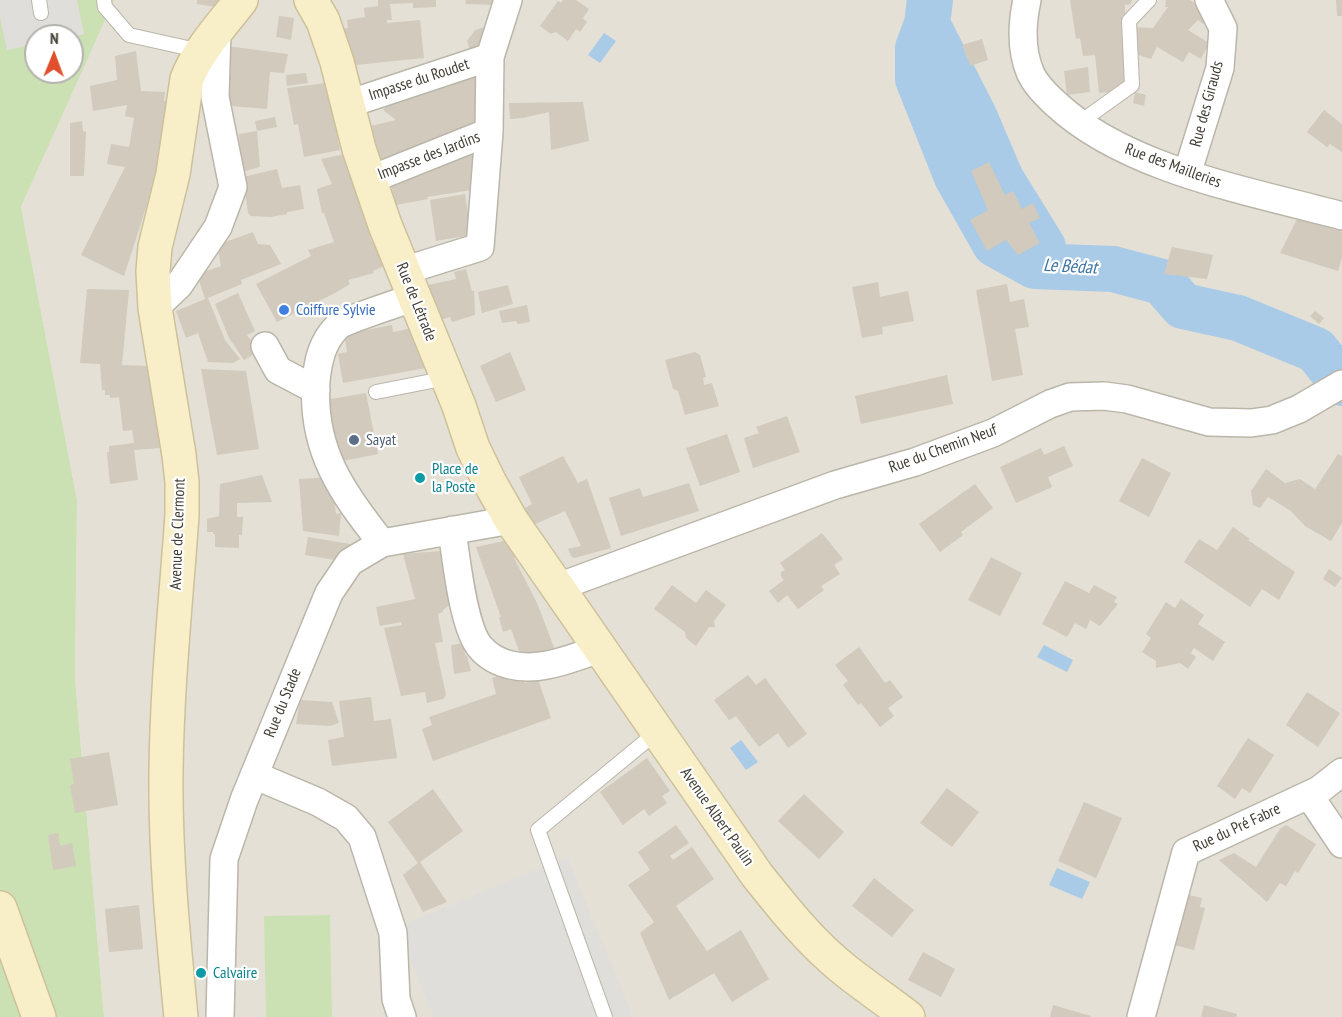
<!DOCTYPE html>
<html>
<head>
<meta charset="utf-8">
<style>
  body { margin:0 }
  #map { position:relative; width:1342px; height:1017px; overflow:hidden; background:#f1eee7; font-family:"PT Sans Narrow",sans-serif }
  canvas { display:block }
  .north { position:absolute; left:24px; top:24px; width:60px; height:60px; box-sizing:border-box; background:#fff; border:2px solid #b4b2af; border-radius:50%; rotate:1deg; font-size:16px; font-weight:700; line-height:24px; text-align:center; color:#433f36 }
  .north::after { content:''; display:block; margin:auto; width:21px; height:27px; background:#e1502d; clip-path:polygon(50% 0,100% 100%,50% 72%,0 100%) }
</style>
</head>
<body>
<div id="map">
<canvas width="1342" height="1017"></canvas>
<div class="north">N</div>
</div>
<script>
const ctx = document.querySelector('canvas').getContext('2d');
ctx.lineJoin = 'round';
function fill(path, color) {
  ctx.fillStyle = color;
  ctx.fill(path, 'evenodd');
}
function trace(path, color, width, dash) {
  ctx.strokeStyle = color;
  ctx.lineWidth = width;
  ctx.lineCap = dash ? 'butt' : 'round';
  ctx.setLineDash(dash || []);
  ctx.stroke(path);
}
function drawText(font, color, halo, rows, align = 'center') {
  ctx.font = font + ' "PT Sans Narrow",sans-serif';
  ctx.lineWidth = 4.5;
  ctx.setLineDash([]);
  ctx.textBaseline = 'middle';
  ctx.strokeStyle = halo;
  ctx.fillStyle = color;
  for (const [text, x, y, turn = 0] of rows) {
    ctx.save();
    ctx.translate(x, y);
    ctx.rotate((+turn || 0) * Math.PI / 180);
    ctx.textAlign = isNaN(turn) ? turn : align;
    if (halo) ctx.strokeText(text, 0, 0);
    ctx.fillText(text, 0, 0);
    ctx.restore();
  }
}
fill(new Path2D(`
  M113 0H1342V1017H104L75 678 77 500 21 207Z`), '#e4e0d5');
fill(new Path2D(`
  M0 0H114L21 207 77 500 75 678 104 1017H0ZM36 36H72V72H36Z
  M330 915 332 1017H266L264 916Z`), '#cbe1b4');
fill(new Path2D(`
  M0 0H77L84 34 72 37 36 36V44L7 50 0 17Z
  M567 857 633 1017H434L397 927Z`), '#e0dedb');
fill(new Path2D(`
  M604 33 616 41 600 63 588 55Z
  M1044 645 1073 660 1067 672 1037 657Z
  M741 740 758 762 746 770 730 748Z
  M1057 868 1090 882 1082 899 1049 885Z`), '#a9cbe7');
trace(new Path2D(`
  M930 0 927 24 918 48V79L957 177 995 244 1035 266 1113 269 1162 282 1183 306 1238 318 1316 350 1342 383
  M927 24 974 116 1001 179 1043 247`), '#a9cbe7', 46);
fill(new Path2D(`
  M197 0H220L215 7 197 4Z
  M378 0H436V7L413 8V3L390 4 392 20H387V23L420 20 424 58 355 65 341 29 348 28 347 20 365 17 364 8 378 6Z
  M466 0H498L497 5 465 4Z
  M563 0H576L589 9 583 18 587 22 580 32 576 29 568 41 556 32 551 34 540 26 558 1 561 3Z
  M1070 0H1132L1131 4 1125 5V15L1122 16 1126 83 1117 91 1099 93 1095 55 1083 56 1080 38 1076 39Z
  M1166 0H1190L1212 15 1203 24 1198 20 1188 30 1209 43 1201 59 1189 52 1183 62 1157 47 1151 59 1135 54 1134 27 1153 28 1168 7H1165Z
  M1336 0H1342V16H1337Z
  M279 16 294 18 291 40 276 37Z
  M492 25 486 49 471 54 467 41 475 30Z
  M982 39 988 60 970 66 962 45Z
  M227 46 288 54 284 73 270 72 267 109 230 106V102L221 101Z
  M136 51 141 91 165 92 164 101H167L158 170 124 276 81 255 125 167 107 164 111 144 129 147 134 118 125 116 127 105 93 111 90 86 117 80 115 56Z
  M1088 67 1090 92 1067 95 1064 71Z
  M479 70 483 124 425 143 427 151 378 163 371 126 396 120 383 110 394 98Z
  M306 73 308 83 287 86 286 75Z
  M326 83 340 150 304 157 298 124 294 125 287 88Z
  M1135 92 1146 95 1144 106 1133 103Z
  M583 102 589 141 551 150 549 112 523 118 510 119 509 103Z
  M1324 110 1342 124V152L1330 144 1327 147 1307 132Z
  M275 117 277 127 257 131 255 121Z
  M82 121 83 131 86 132 84 176H70V123Z
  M257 131 260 167 242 172 239 134Z
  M481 152 478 189 427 197 428 199 396 205 391 184 428 173 426 169 448 160Z
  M345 154 359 200 362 199 365 208 361 209 372 242 376 241 386 265 373 271 374 273 348 280 350 284 335 293 277 322 256 284 311 256 308 250 334 242 324 213H322L317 189 332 184 321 159Z
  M989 162 1005 195 1013 191 1022 209 1033 203 1040 218 1029 223 1040 243 1018 255 1006 240 987 251 970 220 988 210 971 171Z
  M277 169 282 188 300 185 304 209 287 212V214L271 217 251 216 248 213 243 177Z
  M465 194 471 235 436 241 430 200Z
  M1297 219 1342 232V257L1338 271 1280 253Z
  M253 232 258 244 270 245 281 264 241 280 242 284 208 298 225 340 240 359 233 363 208 362 198 333 186 338 176 311 205 299 197 274 221 266 217 245Z
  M1172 247 1213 255 1207 279 1164 274Z
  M466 269 472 291H474L475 315 452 322 450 317 437 321 428 285 456 279 454 272Z
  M878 282 880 297 908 291 914 321 882 327 883 334 862 338 852 287Z
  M1007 284 1010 302 1024 299 1029 327 1015 329 1023 375 992 381 976 290Z
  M508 285 513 304 482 313 478 292Z
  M87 289 129 290 122 365 148 366 160 448 134 450 138 480 110 484 107 452H109V446L134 443 132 430 123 431 119 397 110 398V395H105V390H102L100 364 80 363Z
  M238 293 255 331 247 335 259 351 244 360 229 338 215 304Z
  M527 305 530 322 518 324 516 321 502 323 499 311Z
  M1315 311 1324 318 1319 324 1310 316Z
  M392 325 393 332 413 328 426 368 343 383 338 354 347 352 344 334Z
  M510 352 526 390 496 402 480 366Z
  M695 352 700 355 706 377 703 378 704 385 712 383 719 406 685 415 678 391 673 389 665 360Z
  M201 369 246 371 259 449 217 455Z
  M947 375 953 404 861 424 855 396Z
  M366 393 378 454 338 462 325 400Z
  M787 416 800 452 753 468 744 438 759 433 756 427Z
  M727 434 740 472 700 486 686 448Z
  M1064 446 1073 466 1048 477 1052 487 1016 503 1000 467 1041 448 1044 455Z
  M1338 454 1342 456V523L1331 541 1305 526 1291 511 1268 497 1260 508 1253 505 1251 491 1266 469 1285 483 1300 479 1315 489Z
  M563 456 578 483 587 479 611 548 574 558 571 556 568 549 581 546 565 511 531 526 523 509 532 504 519 477Z
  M1142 458 1171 473 1149 517 1119 501Z
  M262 475 272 502 237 503V517H243L242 535H239V548L215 547V534H213V532H207V519L219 516 220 484Z
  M331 477 336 514 341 513 339 536 303 531 299 479Z
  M689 483 699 511 621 536 609 498 640 488 643 497Z
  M975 484 993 508 961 532 963 535 940 552 919 524Z
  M1233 527 1250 539 1248 540 1295 572 1279 600 1262 589 1250 607 1184 562 1199 539 1217 550Z
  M822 533 843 559 834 565 840 574 821 586 824 590 798 609 787 595 778 603 769 591 784 580 781 577V572L785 570 780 563Z
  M308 537 350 544 351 548 335 560 305 555Z
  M508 540 518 557 514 558 537 603 555 650 523 662 511 629 503 632 499 618 501 617 476 547Z
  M440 551 452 603 443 610V612L438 614 443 642 435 643 446 695 443 699 427 703 425 692 401 696 384 628 402 625 401 622 380 626 376 607 415 599 403 554Z
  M991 557 1022 573 1000 616 968 600Z
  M1329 569 1342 578 1335 587 1323 579Z
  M1065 581 1089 593 1094 585 1117 597 1114 602 1118 604 1100 626 1090 620 1086 629 1075 623 1067 637 1042 624Z
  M672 585 696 603 706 590 726 605 714 621 715 627H709L696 646 686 638 685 632 654 609Z
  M1181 599 1204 615 1198 624 1225 642 1213 661 1194 648 1191 653 1196 657 1188 669 1180 663 1156 668V661L1142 652 1151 638 1146 634 1166 602 1175 608Z
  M464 643 465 655 467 656 471 671 454 674 451 645Z
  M859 647 885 683 890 680 903 697 888 708 894 716 880 727 861 703 858 705 843 685 848 681 835 665Z
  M510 672 513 680 522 677 525 683 538 679 551 718 433 761 422 729 432 725 429 717 496 694 492 678Z
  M748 675 756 685 765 678 807 734 788 748 778 733 759 747 736 716 729 720 714 700Z
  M1307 692 1340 713 1318 747 1286 725Z
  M371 697 374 721 391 719 397 758 332 766 328 740 344 737 339 701Z
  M300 700 332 702 339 723 330 726 296 724Z
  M1248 738 1274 755 1250 793 1242 788 1235 799 1217 786Z
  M109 752 118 805 75 813 70 785 74 784 70 759Z
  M647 758 670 791 662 796 667 803 649 816 644 809 623 825 600 792Z
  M947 788 979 812 952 847 920 823Z
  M433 789 463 831 420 862 447 902 423 912 403 875 418 863 388 822Z
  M804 794 844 832 819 859 778 821Z
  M1084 802 1122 818 1096 878 1058 861Z
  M676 825 689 843 670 856 673 860 692 847 714 879 676 906 707 951 741 930 769 979 732 1002 714 973 669 1000 640 933 654 922 628 885 650 870 638 852Z
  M1286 825 1316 844 1298 873 1295 871 1286 886 1280 883 1267 902 1219 860 1234 853 1256 867 1280 829Z
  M58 833 60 846 72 843 76 866 53 870 48 835Z
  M874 878 914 910 892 937 852 906Z
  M1184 894 1202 898 1200 907 1205 908 1194 950 1170 944Z
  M139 905 143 949 109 952 105 909Z
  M923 952 955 969 941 997 908 980Z
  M1053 1005 1091 1016V1017H1050Z
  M1204 1005 1237 1014 1236 1017H1201Z`), '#d1cabd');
const lane = new Path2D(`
  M39 0 41 13
  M104 0 105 7 129 35 201 51
  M1079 123 1132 85 1129 21 1149 0
  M376 392 447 378
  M605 1017 538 830 658 731`);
const street = new Path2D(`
  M1027 0C1022 23 1021 50 1030 72 1035 84 1046 95 1056 104 1127 170 1250 191 1342 216
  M348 104 490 57
  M1187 174 1220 68 1223 28 1209 0
  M369 180 489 132
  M403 271 480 247 489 132 490 57 508 0
  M155 308 179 285 218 227 233 187 215 97 217 31
  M265 346 278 370 316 390
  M452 530C456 557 463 627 480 647 496 666 523 670 547 665 565 662 583 654 600 649
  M382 543C342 493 311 449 316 381 318 361 322 342 337 327 344 320 402 302 415 297
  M558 587 835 485 915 462 993 433 1050 404 1070 397 1104 396 1127 399 1209 422 1251 423 1272 420 1299 409 1342 384
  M254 775 318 802 346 818 362 837 393 933 396 999 402 1017
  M1309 795 1342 844
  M220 1017 224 859 244 800 329 593 350 562 382 543 511 520
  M1141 1017 1186 852 1319 790 1342 772`);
const secondary = new Path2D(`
  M311 0 323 21 337 62 359 149 385 225 459 406 473 448 490 483 511 520 757 875C784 909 811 943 845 970 865 986 887 1001 908 1017
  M0 908 39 1017
  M181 1017C173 935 165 853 166 771 167 685 176 600 182 515V482L179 455 155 308 153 271 155 247 173 174 187 79C198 50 222 25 241 0`);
trace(lane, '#bbb6aa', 16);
trace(street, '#bbb6aa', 30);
trace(secondary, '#ccc19b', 36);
trace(lane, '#fff', 14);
trace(street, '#fff', 27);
trace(secondary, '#f8efc9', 33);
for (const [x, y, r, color] of [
  [284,310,6,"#3f7fe0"],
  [354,440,6,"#5c6f8a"],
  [420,478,6,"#0f9aa8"],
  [201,973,6,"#0f9aa8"]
]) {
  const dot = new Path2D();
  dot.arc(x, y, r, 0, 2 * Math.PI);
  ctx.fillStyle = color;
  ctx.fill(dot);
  trace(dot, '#fff', 2);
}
drawText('16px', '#433f36', '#fff', [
  ["Impasse du Roudet",419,80,-18],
  ["Rue des Girauds",1207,104,-75],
  ["Impasse des Jardins",429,156,-21],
  ["Rue des Mailleries",1173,166,20],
  ["Rue de Létrade",416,302,68],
  ["Rue du Chemin Neuf",943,449,-20],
  ["Avenue de Clermont",178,534,-88],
  ["Rue du Stade",283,703,-68],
  ["Avenue Albert Paulin",717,817,55],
  ["Rue du Pré Fabre",1237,828,-25]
]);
drawText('16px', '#366cbe', '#fff', [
  ["Coiffure Sylvie",296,310]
], 'left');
drawText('16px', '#4e5e75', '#fff', [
  ["Sayat",366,440]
], 'left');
drawText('16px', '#0d838f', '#fff', [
  ["Place de",432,469],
  ["la Poste",432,487],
  ["Calvaire",213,973]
], 'left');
drawText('italic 18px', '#3c73a3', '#fff', [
  ["Le Bédat",1070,267,3]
]);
</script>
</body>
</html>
